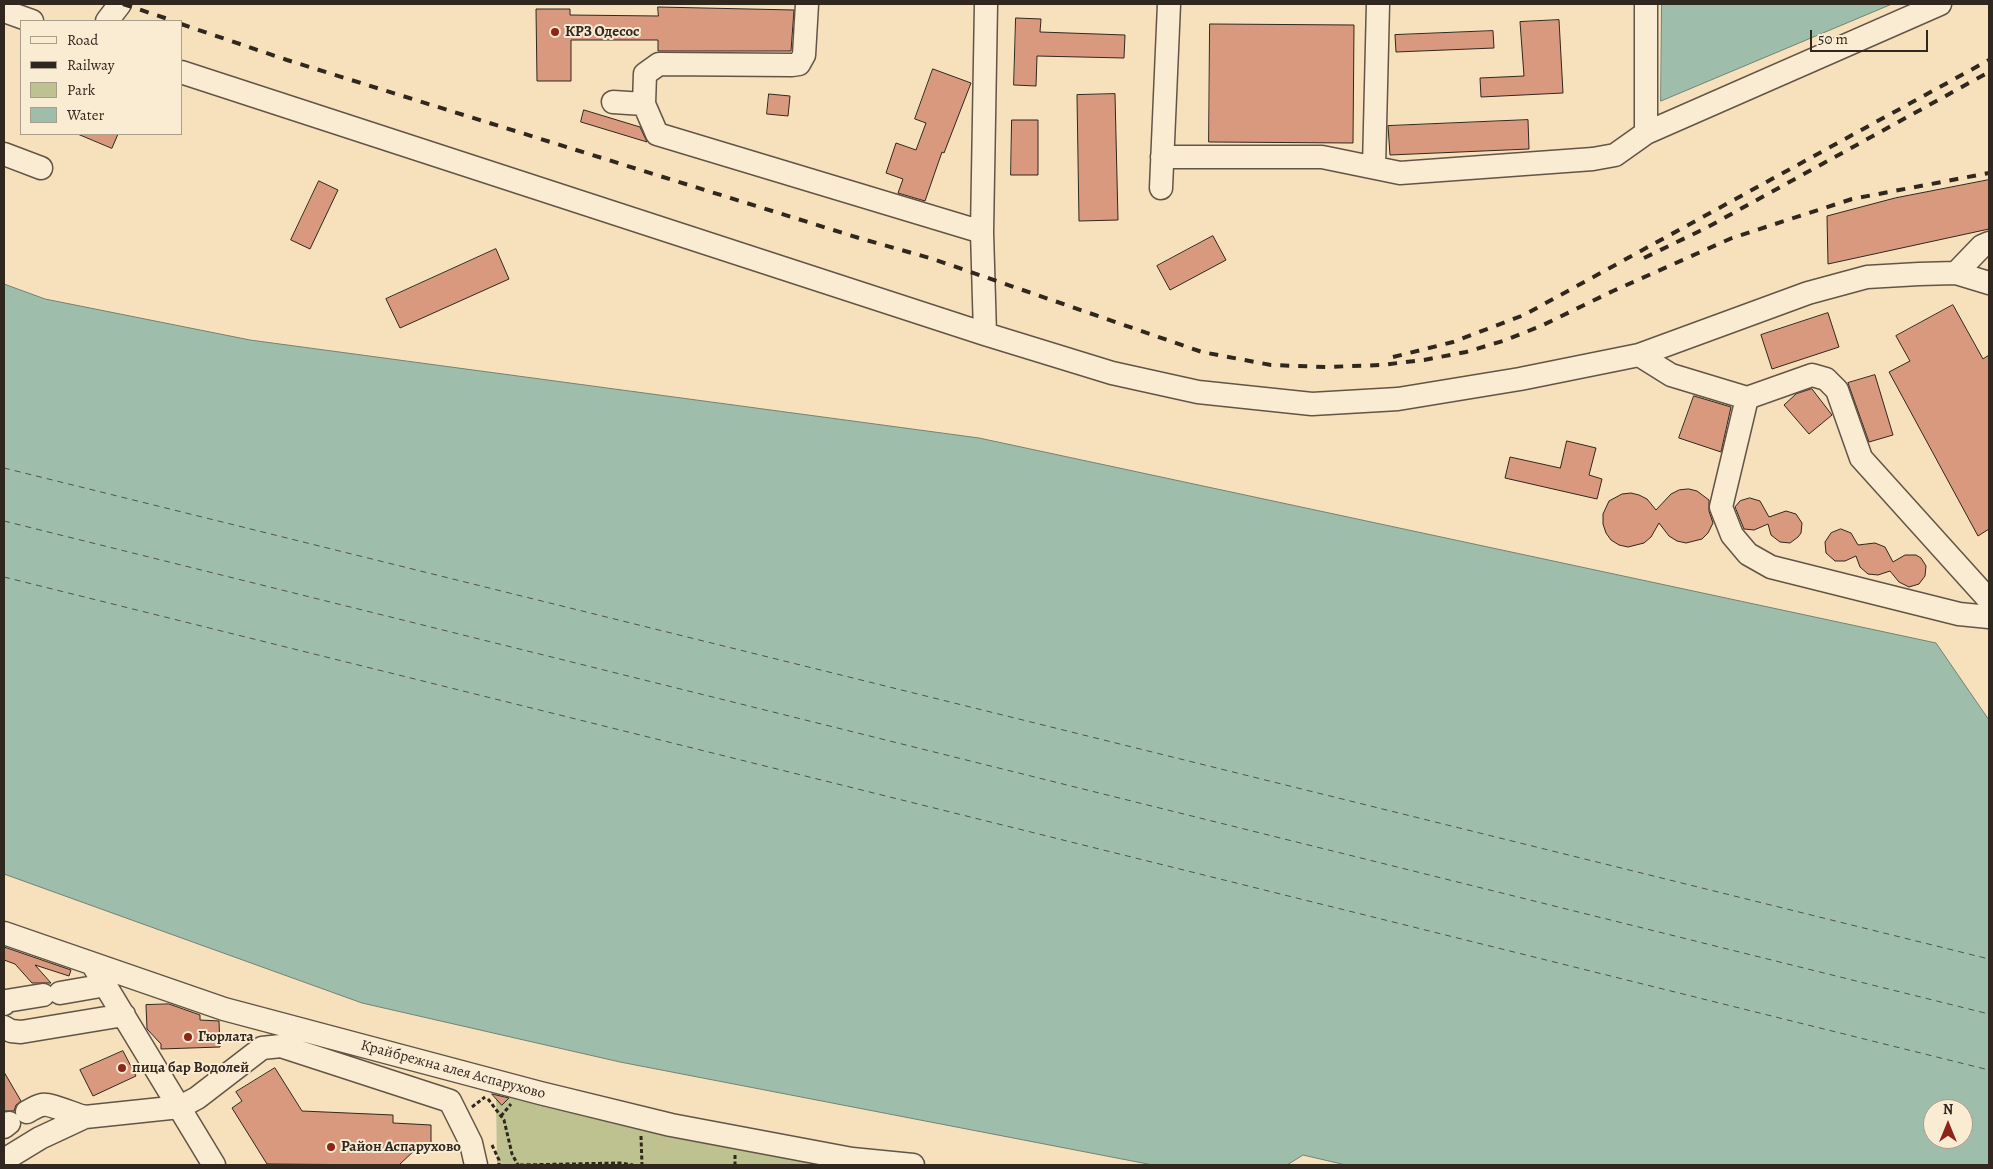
<!DOCTYPE html>
<html>
<head>
<meta charset="utf-8">
<style>
  body { margin:0 }
  #map { position:relative; width:1993px; height:1169px; overflow:hidden; background:#f7e0bc; font-family:Alegreya,serif }
  canvas { display:block }
  .frame { position:absolute; inset:0; border:5px solid #30271e; pointer-events:none }
  .legend { position:absolute; left:20px; top:20px; width:162px; height:115px; box-sizing:border-box; background:#faebd3; border:1px solid #a99d8b; margin:0; padding:6px 9px; list-style:none; font-size:15px; color:#30271e }
  .legend li { display:flex; align-items:center; gap:10px; height:25px }
  .legend b { width:25px; border:1px solid #a99d8b }
  .north { position:absolute; left:1923px; top:1099px; width:50px; height:50px; box-sizing:border-box; background:#faebd3; border:1px solid #a99d8b; border-radius:50%; rotate:0deg; font-size:14px; font-weight:700; line-height:20px; text-align:center; color:#30271e }
  .north::after { content:''; display:block; margin:auto; width:18px; height:22px; background:#8f2418; clip-path:polygon(50% 0,100% 100%,50% 72%,0 100%) }
  .scale { position:absolute; left:1810px; top:30px; width:118px; height:22px; box-sizing:border-box; border:2px solid #30271e; border-top:0; padding-left:6px; font-size:15px; line-height:18px; white-space:nowrap; color:#30271e; -webkit-text-stroke:4px #faebd3; paint-order:stroke }
</style>
</head>
<body>
<div id="map">
<canvas width="1993" height="1169"></canvas>
<div class="frame"></div>
<ul class="legend">
<li><b style="height:6px;background:#faebd3"></b>Road</li>
<li><b style="height:6px;background:#30271e"></b>Railway</li>
<li><b style="height:14px;background:#bdc290"></b>Park</li>
<li><b style="height:14px;background:#9ebeab"></b>Water</li>
</ul>
<div class="north">N</div>
<div class="scale">50 m</div>
</div>
<script>
const ctx = document.querySelector('canvas').getContext('2d');
ctx.lineJoin = 'round';
function fill(path, color) {
  ctx.fillStyle = color;
  ctx.fill(path, 'evenodd');
}
function trace(path, color, width, dash) {
  ctx.strokeStyle = color;
  ctx.lineWidth = width;
  ctx.lineCap = dash ? 'butt' : 'round';
  ctx.setLineDash(dash || []);
  ctx.stroke(path);
}
function drawText(font, color, halo, rows, align = 'center') {
  ctx.font = font + ' Alegreya,serif';
  ctx.lineWidth = 4;
  ctx.setLineDash([]);
  ctx.textBaseline = 'middle';
  ctx.strokeStyle = halo;
  ctx.fillStyle = color;
  for (const [text, x, y, turn = 0] of rows) {
    ctx.save();
    ctx.translate(x, y);
    ctx.rotate((+turn || 0) * Math.PI / 180);
    ctx.textAlign = isNaN(turn) ? turn : align;
    if (halo) ctx.strokeText(text, 0, 0);
    ctx.fillText(text, 0, 0);
    ctx.restore();
  }
}
fill(new Path2D(`
  M496 1093 874 1165H497Z`), '#bdc290');
const water = new Path2D(`
  M1662 4H1892L1661 101Z
  M4 284 45 299 250 340 979 438 1936 643 1989 720V1165H1346L1303 1155 1287 1165H1153L620 1062 362 1003 4 874ZM1933 1109H1963V1139H1933Z`);
fill(water, '#9ebeab');
trace(water, '#728273', 1);
trace(new Path2D(`
  M4 468 1989 959
  M4 521 1989 1014
  M4 577 1989 1070`), '#515448', 1, [6, 5]);
const building = new Path2D(`
  M658 7 794 10 791 51H658V40H571V81H537L536 9H570V15L658 16Z
  M1016 18 1041 19 1040 32 1125 35 1124 58 1037 56 1036 86 1014 85Z
  M1559 20 1563 93 1481 97 1480 78 1524 76 1520 22Z
  M1210 24 1354 25 1353 143 1209 142Z
  M1493 31 1494 48 1396 52 1395 35Z
  M933 69 971 83 944 153 942 152 925 201 898 193 903 179 886 173 896 143 916 150 926 123 915 119Z
  M769 94 790 96 788 116 767 114Z
  M1115 94 1118 220 1079 221 1077 95Z
  M584 110 640 127 647 142 581 122Z
  M1012 120H1038V175H1011Z
  M1528 120 1529 149 1390 155 1388 126Z
  M78 134H118L112 148Z
  M1989 180V229L1828 264 1827 216 1895 198Z
  M319 181 338 190 310 249 291 240Z
  M1213 236 1226 260 1170 290 1157 266Z
  M496 249 509 279 400 328 386 299Z
  M1953 305 1983 359 1989 355V529L1978 536 1889 372 1910 361 1896 336Z
  M1828 313 1839 347 1772 369 1761 335Z
  M1875 375 1893 435 1869 442 1848 383Z
  M1812 389 1832 415 1809 434 1784 405 1796 394Z
  M1694 396 1731 407 1721 452 1679 438Z
  M1567 441 1596 448 1589 475 1602 479 1597 499 1505 478 1510 457 1560 468Z
  M1689 489 1697 491 1709 500V511L1713 523 1708 533 1702 539 1686 543 1677 541 1669 536 1659 523 1651 537 1644 543 1628 547 1619 545 1611 540 1606 533 1603 524V514L1609 501 1622 494 1631 493 1639 495 1647 499 1656 510 1671 494 1679 490Z
  M1750 498 1760 501 1769 517 1786 511 1796 514 1802 523 1801 533 1798 537 1790 543 1780 542 1771 535 1768 524 1754 530 1744 529 1735 507 1740 501Z
  M1841 529 1851 533 1858 545 1875 543 1885 547 1893 562 1905 555H1916L1921 558 1926 566 1925 576 1919 584 1909 587 1899 582 1890 571 1878 575 1868 574 1860 567 1856 556 1845 561H1835L1826 553 1825 542 1831 533Z
  M4 947 71 970 69 976 35 965 51 983H32L15 964 4 960Z
  M169 1004 200 1015V1020L219 1021 220 1047 161 1049V1044L147 1029 146 1005Z
  M123 1051 136 1076 93 1096 80 1070Z
  M275 1068 302 1111 393 1115V1123L431 1125V1149L417 1148 399 1165 267 1164 232 1108 242 1101 236 1092Z
  M4 1072 21 1101 16 1105 14 1111H4Z
  M492 1094 509 1098 502 1105Z`);
fill(building, '#d8997f');
trace(building, '#30271e', 1);
const minor = new Path2D(`
  M4 11 32 21
  M107 21 120 4
  M181 72 985 334 1112 373 1198 392 1312 404 1398 399 1520 379 1639 355 1808 293 1867 277 1919 274 1956 273 1989 283
  M613 102 644 104 657 134 982 232
  M644 104 645 74 659 64 792 65 799 64 804 55 807 4
  M1646 133V4
  M4 154 41 168
  M1162 157H1322L1400 173 1593 159 1615 155 1646 133 1940 4
  M1374 167 1378 4
  M1161 188 1169 4
  M1956 273 1982 246 1989 243
  M985 334 982 232 986 4
  M1639 355 1671 375 1747 398 1812 375 1826 379 1837 390 1861 458 1989 600
  M1747 398 1721 507 1732 535 1748 554 1771 567 1959 614 1989 617
  M4 933 224 1009 540 1093 671 1125 852 1159 913 1165
  M93 965 214 1165
  M60 993 106 985
  M4 1004 6 1001 43 995
  M4 1027 11 1031 21 1032 124 1015
  M27 1112C32 1109 37 1106 42 1105 50 1103 75 1115 85 1117
  M4 1127 9 1123
  M4 1160 40 1138 85 1117 180 1107 197 1098 262 1048 281 1046 450 1101 471 1143 476 1165`);
trace(minor, '#625546', 25);
trace(new Path2D(`
  M488 1099 504 1120 512 1154 518 1165
  M472 1107 485 1097
  M501 1116 511 1104
  M641 1136 642 1165
  M492 1145 499 1160V1165
  M735 1155V1165
  M520 1165 620 1163 633 1165`), '#30271e', 3, [4, 2.5]);
trace(minor, '#faebd3', 22);
trace(new Path2D(`
  M123 4 174 21
  M181 24 287 60 859 238 933 259 1202 352 1271 365 1326 367 1381 365 1424 360 1466 352 1503 341 1541 326 1613 291 1732 238 1852 199 1989 173
  M1644 258 1706 228 1989 72
  M1393 357 1453 342 1524 315 1989 60`), '#30271e', 4, [9, 9]);
for (const [x, y, r, color] of [
  [555,32,5,"#8f2418"],
  [188,1037,5,"#8f2418"],
  [122,1068,5,"#8f2418"],
  [331,1147,5,"#8f2418"]
]) {
  const dot = new Path2D();
  dot.arc(x, y, r, 0, 2 * Math.PI);
  ctx.fillStyle = color;
  ctx.fill(dot);
  trace(dot, '#faebd3', 2);
}
drawText('bold 15px', '#30271e', '#faebd3', [
  ["КРЗ Одесос",565,32],
  ["Гюрлата",198,1037],
  ["пица бар Водолей",132,1068],
  ["Район Аспарухово",341,1147]
], 'left');
drawText('15px', '#30271e', '#faebd3', [
  ["Крайбрежна алея Аспарухово",453,1070,15]
]);
</script>
</body>
</html>
